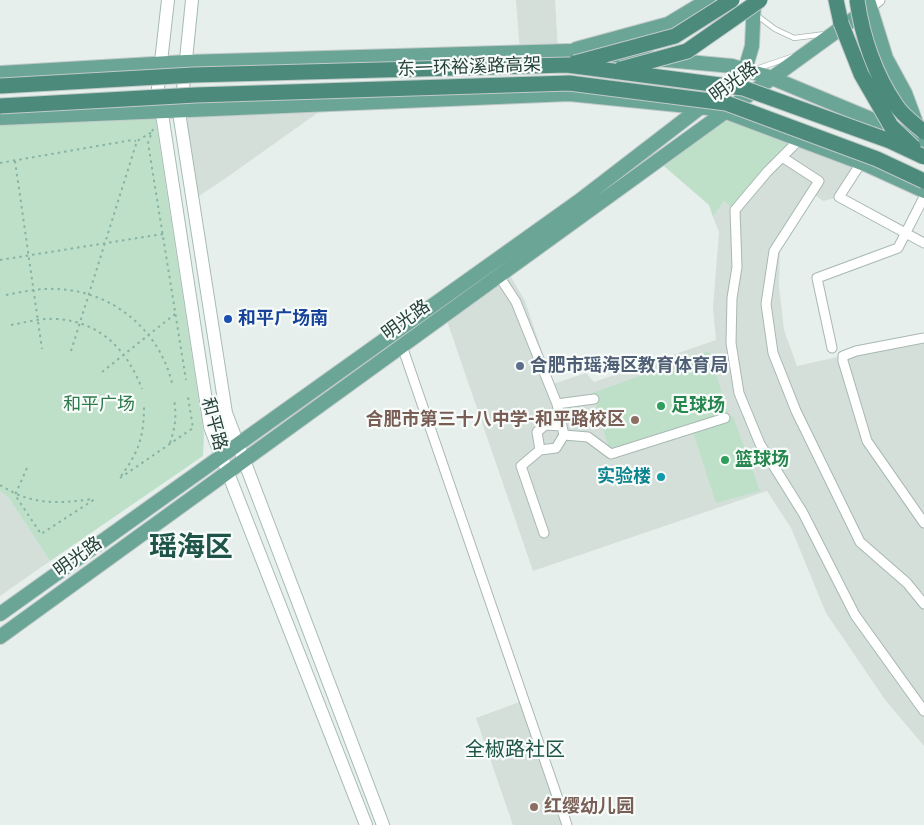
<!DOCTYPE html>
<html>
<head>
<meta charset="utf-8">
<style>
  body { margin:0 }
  canvas { display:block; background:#e6efeb }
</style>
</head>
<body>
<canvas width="924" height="825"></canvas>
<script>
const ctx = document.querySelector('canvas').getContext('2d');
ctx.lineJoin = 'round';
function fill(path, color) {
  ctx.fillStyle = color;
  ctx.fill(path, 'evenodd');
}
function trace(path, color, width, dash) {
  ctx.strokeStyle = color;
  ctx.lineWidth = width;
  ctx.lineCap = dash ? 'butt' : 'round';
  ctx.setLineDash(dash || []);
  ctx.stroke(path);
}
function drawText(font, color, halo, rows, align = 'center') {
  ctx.font = font + ' Quicksand,"Noto Sans SC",sans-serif';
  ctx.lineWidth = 4.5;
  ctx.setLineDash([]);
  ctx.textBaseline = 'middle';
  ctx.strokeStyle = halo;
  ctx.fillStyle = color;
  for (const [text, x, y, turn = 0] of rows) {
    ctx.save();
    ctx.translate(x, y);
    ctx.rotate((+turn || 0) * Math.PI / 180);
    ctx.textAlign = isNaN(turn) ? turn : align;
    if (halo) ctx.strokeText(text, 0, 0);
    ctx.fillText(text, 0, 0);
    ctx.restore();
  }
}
fill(new Path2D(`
  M516 0H555L558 51 520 52Z
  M330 104 226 178 193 200 181 110Z
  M799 140 861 163 839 197 823 201 812 193 780 242 779 286 784 330 797 366 924 338V746L886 701 826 613 791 528 767 491 533 571 445 315 507 270 525 301 553 384 586 373 594 382 716 340 713 308 719 232 713 217 724 201 735 209Z
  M0 491 8 497 50 561 0 596Z
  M525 700 567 825H513L476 718Z`), '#d4dfda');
fill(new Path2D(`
  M162 111 156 122 204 435 203 456 50 561 8 497 0 491V118Z
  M725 112 799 140 735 210 724 201 713 217 709 205 658 161Z
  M709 351 728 413 611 454 592 393Z
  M733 416 760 491 716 503 692 429Z`), '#bfe0c8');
const service = new Path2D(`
  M755 14 775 29 794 38 825 34
  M756 69 794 56`);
const minor = new Path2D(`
  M799 140 767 172 735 210 737 267 732 298 731 343 739 393 760 444 803 513 855 615 924 711
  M782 157 819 181 774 251 766 304 773 353 796 411 860 542 907 583 924 604
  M861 163 839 197 924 243
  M499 276 516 302 557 404 564 435 588 437 611 454 725 418
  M924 338 856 351 843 356V361L867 441 924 523
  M402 346 567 825
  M832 348 817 278 898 248 924 197
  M557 404 594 399
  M540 450 556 448 564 435
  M544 533 521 466 540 450 537 432 545 425 562 426`);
const tertiary = new Path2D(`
  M870 7 879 0`);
const secondary = new Path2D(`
  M168 0 158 88 210 427 366 825
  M192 0 180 119 226 413 383 825`);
const primary = new Path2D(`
  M868 0 886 58 905 93 918 128
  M576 49 668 24 708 0
  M0 73 186 62 568 51 732 66 772 78 924 141
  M0 118 569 94 718 109 867 165 924 191
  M0 614 579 201 718 94 745 70 752 46 754 0
  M0 637 870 7`);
const trunk = new Path2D(`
  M836 0 841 23`);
trace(service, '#a8b8b2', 6);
trace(minor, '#a8b8b2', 11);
trace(tertiary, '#a8b8b2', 13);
trace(secondary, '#a4bbb3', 14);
trace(primary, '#c2cac8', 16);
trace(trunk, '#c2cac8', 17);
trace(new Path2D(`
  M153 129 148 143 186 380
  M15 161 42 349
  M0 163 132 140 136 141
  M0 260 163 234
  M6 295C22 292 39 288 55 289 111 290 159 329 172 383
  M11 325C26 322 41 318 57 319 101 322 127 350 142 389
  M71 351 137 141 152 132
  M102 372 175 314
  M170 443C175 428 177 416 174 400
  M27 468 15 495 41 534 95 499
  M121 476C139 452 144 436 144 406
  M120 478 193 428 188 397
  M0 485C31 505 57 504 92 499`), '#86b3a5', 2, [2.5, 4]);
trace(service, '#fff', 4.5);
trace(minor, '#fff', 9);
trace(tertiary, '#fff', 11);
trace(secondary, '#fff', 12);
trace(primary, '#6aa596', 14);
trace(trunk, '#4c8a7c', 15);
const trunkBridge = new Path2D(`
  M857 0C862 36 875 75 896 105 902 115 915 124 924 132
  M841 23 861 74 891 126 913 147
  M575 63 675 36 732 0
  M621 69 687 51 760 0
  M0 86 193 75 567 65 743 88 890 141 924 157
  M0 106 196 95 569 83 726 103 877 159 924 181`);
trace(trunkBridge, '#c2cac8', 17, []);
trace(trunkBridge, '#4c8a7c', 15);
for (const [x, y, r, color] of [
  [228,319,5,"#1a4fb4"],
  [520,366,5,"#5c6f8a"],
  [661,406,5,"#2e9e5b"],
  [635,420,5,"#8d6e63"],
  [725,460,5,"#2e9e5b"],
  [661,477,5,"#0f9aa8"],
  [534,807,5,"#8d6e63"]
]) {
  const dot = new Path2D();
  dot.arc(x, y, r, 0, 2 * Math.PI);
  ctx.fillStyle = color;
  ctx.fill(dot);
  trace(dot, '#f7fbf9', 2);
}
drawText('18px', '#24423a', '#f7fbf9', [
  ["东一环裕溪路高架",469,67,-2],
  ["明光路",734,82,-36],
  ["明光路",406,320,-36],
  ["和平路",214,424,75],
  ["明光路",78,557,-36]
]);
drawText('bold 18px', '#164399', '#f7fbf9', [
  ["和平广场南",238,319]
], 'left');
drawText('bold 18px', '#4e5e75', '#f7fbf9', [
  ["合肥市瑶海区教育体育局",530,366]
], 'left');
drawText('18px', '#2d7a4b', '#f7fbf9', [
  ["和平广场",99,405]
]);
drawText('bold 18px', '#27864d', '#f7fbf9', [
  ["足球场",671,406],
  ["篮球场",735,460]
], 'left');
drawText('bold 18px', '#785e54', '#f7fbf9', [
  ["合肥市第三十八中学-和平路校区",625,420],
  ["红缨幼儿园",544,807,"left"]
], 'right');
drawText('bold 18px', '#0d838f', '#f7fbf9', [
  ["实验楼",651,477]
], 'right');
drawText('20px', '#1f5548', '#f7fbf9', [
  ["全椒路社区",515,750]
]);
drawText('bold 28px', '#1f5548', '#f7fbf9', [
  ["瑶海区",191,548]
]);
</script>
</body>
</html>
